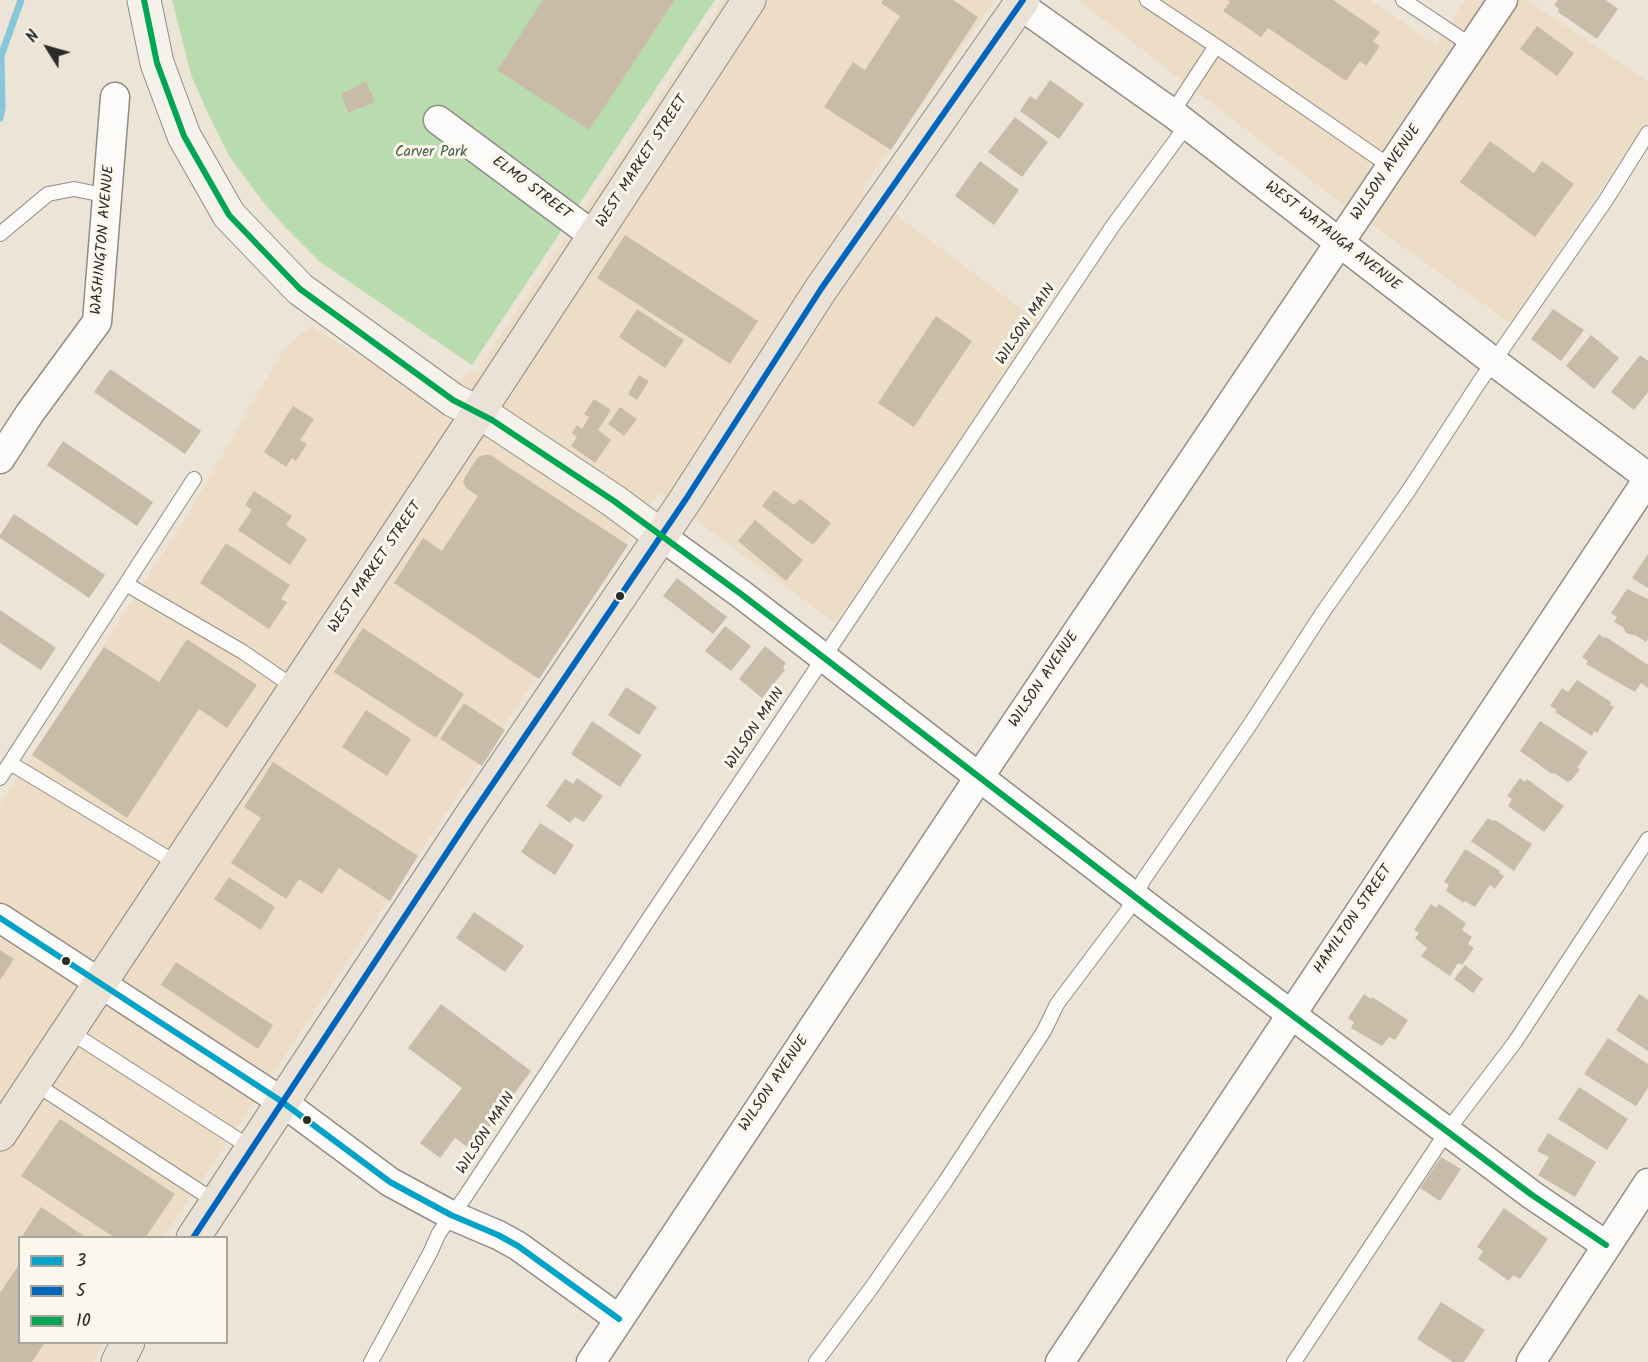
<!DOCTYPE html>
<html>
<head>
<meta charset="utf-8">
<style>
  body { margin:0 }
  #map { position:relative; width:1648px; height:1362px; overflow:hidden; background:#ece4d6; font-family:Kalam,sans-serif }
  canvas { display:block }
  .legend { position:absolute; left:18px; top:1236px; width:210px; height:108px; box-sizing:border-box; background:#fbf7ec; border:2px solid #a8a59f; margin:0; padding:8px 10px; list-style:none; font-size:18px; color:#2b2b2b }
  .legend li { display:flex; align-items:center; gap:12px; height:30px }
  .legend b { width:30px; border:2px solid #a8a59f }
  .north { position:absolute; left:18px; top:18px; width:60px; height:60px; -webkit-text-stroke:4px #fbf7ec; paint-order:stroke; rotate:307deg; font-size:16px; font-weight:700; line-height:24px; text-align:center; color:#2b2b2b }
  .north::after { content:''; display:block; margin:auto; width:21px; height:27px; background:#2b2b2b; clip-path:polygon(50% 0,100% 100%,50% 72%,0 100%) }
</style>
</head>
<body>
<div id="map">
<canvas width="1648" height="1362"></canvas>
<ul class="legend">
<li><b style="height:8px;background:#02a3c6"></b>3</li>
<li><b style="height:8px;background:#0065bd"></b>5</li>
<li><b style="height:8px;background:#00a651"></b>10</li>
</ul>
<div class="north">N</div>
</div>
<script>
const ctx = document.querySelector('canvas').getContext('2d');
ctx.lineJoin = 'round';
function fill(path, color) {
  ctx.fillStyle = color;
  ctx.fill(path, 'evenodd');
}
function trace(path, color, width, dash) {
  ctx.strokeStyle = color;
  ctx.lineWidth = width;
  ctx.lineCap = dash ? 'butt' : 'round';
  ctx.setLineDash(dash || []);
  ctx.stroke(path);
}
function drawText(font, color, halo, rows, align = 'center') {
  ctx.font = font + ' Kalam,sans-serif';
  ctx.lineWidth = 6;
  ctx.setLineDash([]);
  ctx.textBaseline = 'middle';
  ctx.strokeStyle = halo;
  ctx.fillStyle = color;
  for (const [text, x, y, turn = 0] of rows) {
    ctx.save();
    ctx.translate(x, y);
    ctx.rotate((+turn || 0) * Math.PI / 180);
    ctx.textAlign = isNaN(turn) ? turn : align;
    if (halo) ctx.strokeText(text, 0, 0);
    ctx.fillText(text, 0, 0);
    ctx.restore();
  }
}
fill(new Path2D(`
  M724 0H995L862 189 1040 323 835 623 659 493 164 1237 20 1238V1342L103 1343 94 1362H0V805L192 508 283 350 311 326 443 408 467 373 478 370Z
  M1078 0H1370L1436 45 1465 0H1527L1648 81V121L1510 323 1336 199Z`), '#edddc7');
fill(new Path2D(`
  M172 0H715L472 365 320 262 284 226 264 203 229 156 210 118 191 75Z`), '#b9dcaf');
trace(new Path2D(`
  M0 118 2 108 1 56 21 0`), '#88c7da', 7);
fill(new Path2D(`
  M543 0H675L589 130 497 70Z
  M883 0H953L978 17 891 150 824 107 853 62 865 70 900 16 881 3Z
  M1227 0H1333L1380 32 1373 42 1380 46 1366 66 1360 61 1346 81 1268 28 1261 37 1223 11 1230 2Z
  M1558 0H1606L1618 9 1597 39 1558 12 1559 9 1554 5Z
  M1537 26 1574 53 1557 76 1520 49Z
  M1050 80 1084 104 1059 139 1020 111 1030 96 1036 100Z
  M366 81 375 102 348 113 341 94Z
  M1015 117 1048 142 1022 177 988 152Z
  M1490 141 1534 173 1542 161 1574 184 1535 237 1460 182Z
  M980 161 1019 190 994 225 955 196Z
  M625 235 758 321 730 364 597 278Z
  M637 309 684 340 665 368 619 337Z
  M1553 309 1584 330 1561 361 1531 339Z
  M936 316 972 341 914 427 878 403Z
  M1591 335 1619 358 1594 389 1566 366Z
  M1640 355 1648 361V392L1634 410 1611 392Z
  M110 369 201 431 185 454 94 392Z
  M639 375 649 381 637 400 628 394Z
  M594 399 611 410 598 430 611 440 595 463 571 446 577 437 572 433 577 425 582 429 589 417 584 414Z
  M293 406 314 419 300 440 307 444 296 461 292 458 286 467 264 452Z
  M620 407 637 419 624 436 608 424Z
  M63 441 153 502 137 526 47 465Z
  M484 455H490L628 545 539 679 394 583 423 538 442 551 478 496 466 488 463 482 466 475 478 457Z
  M774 490 794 505 800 499 831 523 813 545 762 506Z
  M254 491 292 516 286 525 307 539 290 565 238 530 252 510 245 505Z
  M14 514 105 575 89 598 0 538V535Z
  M755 520 803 560 786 581 738 541Z
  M226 543 290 585 281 599 287 602 269 629 200 583Z
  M1648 554V588L1632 578Z
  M677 578 727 617 713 634 663 596Z
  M1627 589 1648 599V639L1646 642 1637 636 1626 633 1623 627 1614 622 1617 617 1611 613Z
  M0 610 56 648 41 670 0 643Z
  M725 626 751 646 731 671 705 651Z
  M363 628 464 694 436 738 334 672Z
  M1599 634 1604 638 1606 637 1648 665V688L1641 683 1635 692 1586 664 1588 661 1582 657Z
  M187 639 257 685 227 728 199 709 127 818 32 755 104 647 159 682Z
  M765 646 786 663 783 668 785 670 762 698 739 679Z
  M1577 680 1611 702 1610 705 1614 707 1597 733 1594 731 1592 736 1555 712 1557 710 1550 706 1562 688 1568 692Z
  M626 687 657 707 639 735 608 715Z
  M464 703 505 730 482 766 440 739Z
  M366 710 411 739 387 776 342 747Z
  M592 721 642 755 620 787 571 754Z
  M1540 721 1588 752 1577 768 1580 769 1571 781 1570 780 1568 782 1554 773 1552 774 1520 751Z
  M273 762 418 856 390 901 339 868 322 894 299 879 286 899 231 863 261 818 244 807Z
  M577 778 603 796 584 822 575 817 570 823 546 806 565 779 573 784Z
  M1520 778 1525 782 1527 779 1564 806 1544 832 1508 806 1512 799 1507 796Z
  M1488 818 1493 821 1495 820 1532 844 1514 871 1471 841Z
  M540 823 574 845 555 875 521 852Z
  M1465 849 1500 871 1499 873 1504 876 1495 889 1490 885 1475 907 1465 901 1464 903 1446 891 1449 885 1444 882Z
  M229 877 275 907 261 930 214 899Z
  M1431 904 1436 908 1439 904 1466 923 1462 930 1472 937 1468 944 1474 948 1462 965 1458 963 1450 976 1421 956 1427 948 1415 938 1419 933 1414 930Z
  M474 912 524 946 505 972 456 938Z
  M0 950 14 959 0 980Z
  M176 962 273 1025 258 1049 161 985Z
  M1465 965 1483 979 1473 993 1454 979Z
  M1364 994 1371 999 1372 997 1408 1020 1395 1040 1389 1037 1382 1046 1351 1028 1354 1022 1348 1018Z
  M1639 994 1648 1000V1051L1616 1030Z
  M441 1004 531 1071 472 1150 455 1138 440 1158 420 1143 462 1088 408 1048Z
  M1608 1038 1648 1064V1088L1636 1106 1584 1074Z
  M1579 1087 1628 1119 1607 1150 1558 1119Z
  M60 1119 175 1194 145 1238H115L21 1176Z
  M1548 1133 1596 1162 1575 1197 1538 1175 1549 1157 1537 1151Z
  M1441 1157 1461 1169 1440 1201 1420 1188Z
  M41 1207 87 1238H21Z
  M1504 1208 1548 1239 1520 1279 1513 1275 1509 1281 1478 1259 1483 1251 1477 1247Z
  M20 1263V1342H45L32 1362H0V1293Z
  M1441 1302 1485 1330 1464 1362H1453L1417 1339Z`), '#c8bca9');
const service = new Path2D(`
  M1147 0 1216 46 1391 167
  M1403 0 1472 46
  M1172 113 1216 46
  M0 234 48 194 74 189 108 196
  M126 584 243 652 295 688
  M10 763 178 864
  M0 778 194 479
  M69 1031 251 1148
  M34 1083 216 1202
  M371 1362 430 1253 439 1233 465 1197 652 914 1112 227 1187 125
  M816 1362 872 1287 945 1182 1044 1031 1057 1004 1127 911 1144 879 1249 726 1323 612 1409 490 1478 384 1606 200 1648 133
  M1294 1362 1448 1130 1515 1042 1648 839`);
const minor = new Path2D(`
  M1020 5 1172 113 1494 362 1648 477
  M438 120 594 236
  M0 459 30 413 97 322 115 97
  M661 536 741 594 1160 916 1532 1195 1606 1245
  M0 918 281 1101 390 1182 451 1215 498 1235 518 1246 619 1319
  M591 1362 980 776 1503 0
  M1060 1362 1648 479
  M1531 1362 1648 1183`);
const secondary = new Path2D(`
  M144 0 157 63 184 136 229 215 300 289 453 400 492 420 614 501 661 536`);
const primary = new Path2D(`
  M0 1134 466 431 749 0
  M193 1238 469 819 686 499 821 289 1023 0
  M118 1362 128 1342`);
trace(service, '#918d86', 16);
trace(minor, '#918d86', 31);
trace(secondary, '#918d86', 35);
trace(primary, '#918d86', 35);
trace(service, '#fcfbf9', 14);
trace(minor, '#fcfbf9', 28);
trace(secondary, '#f5f2eb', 33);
trace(primary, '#ebe2d7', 33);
trace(new Path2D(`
  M0 918 281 1101 390 1182 451 1215 498 1235 518 1246 619 1319`), '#02a3c6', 6);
trace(new Path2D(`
  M193 1238 469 819 686 499 821 289 1023 0`), '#0065bd', 6);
trace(new Path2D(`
  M144 0 157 63 184 136 229 215 300 289 453 400 492 420 614 501 741 594 1160 916 1532 1195 1606 1245`), '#00a651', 6);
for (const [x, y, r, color] of [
  [620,596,5,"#2b2b2b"],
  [66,961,5,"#2b2b2b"],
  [307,1120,5,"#2b2b2b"]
]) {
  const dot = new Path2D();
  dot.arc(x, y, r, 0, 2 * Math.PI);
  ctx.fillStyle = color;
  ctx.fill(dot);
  trace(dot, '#fbf7ec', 2);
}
drawText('15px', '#495e49', '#fbf7ec', [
  ["Carver Park",431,153]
]);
drawText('15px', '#2b2b2b', '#fbf7ec', [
  ["WEST MARKET STREET",643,162,-57],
  ["WILSON AVENUE",1387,173,-56],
  ["ELMO STREET",531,189,37],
  ["WEST WATAUGA AVENUE",1332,237,38],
  ["WASHINGTON AVENUE",104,240,-85],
  ["WILSON MAIN",1027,325,-56],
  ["WEST MARKET STREET",376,568,-56],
  ["WILSON AVENUE",1045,680,-56],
  ["WILSON MAIN",756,729,-56],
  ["HAMILTON STREET",1354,920,-56],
  ["WILSON AVENUE",775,1084,-56],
  ["WILSON MAIN",487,1134,-57]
]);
</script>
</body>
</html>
